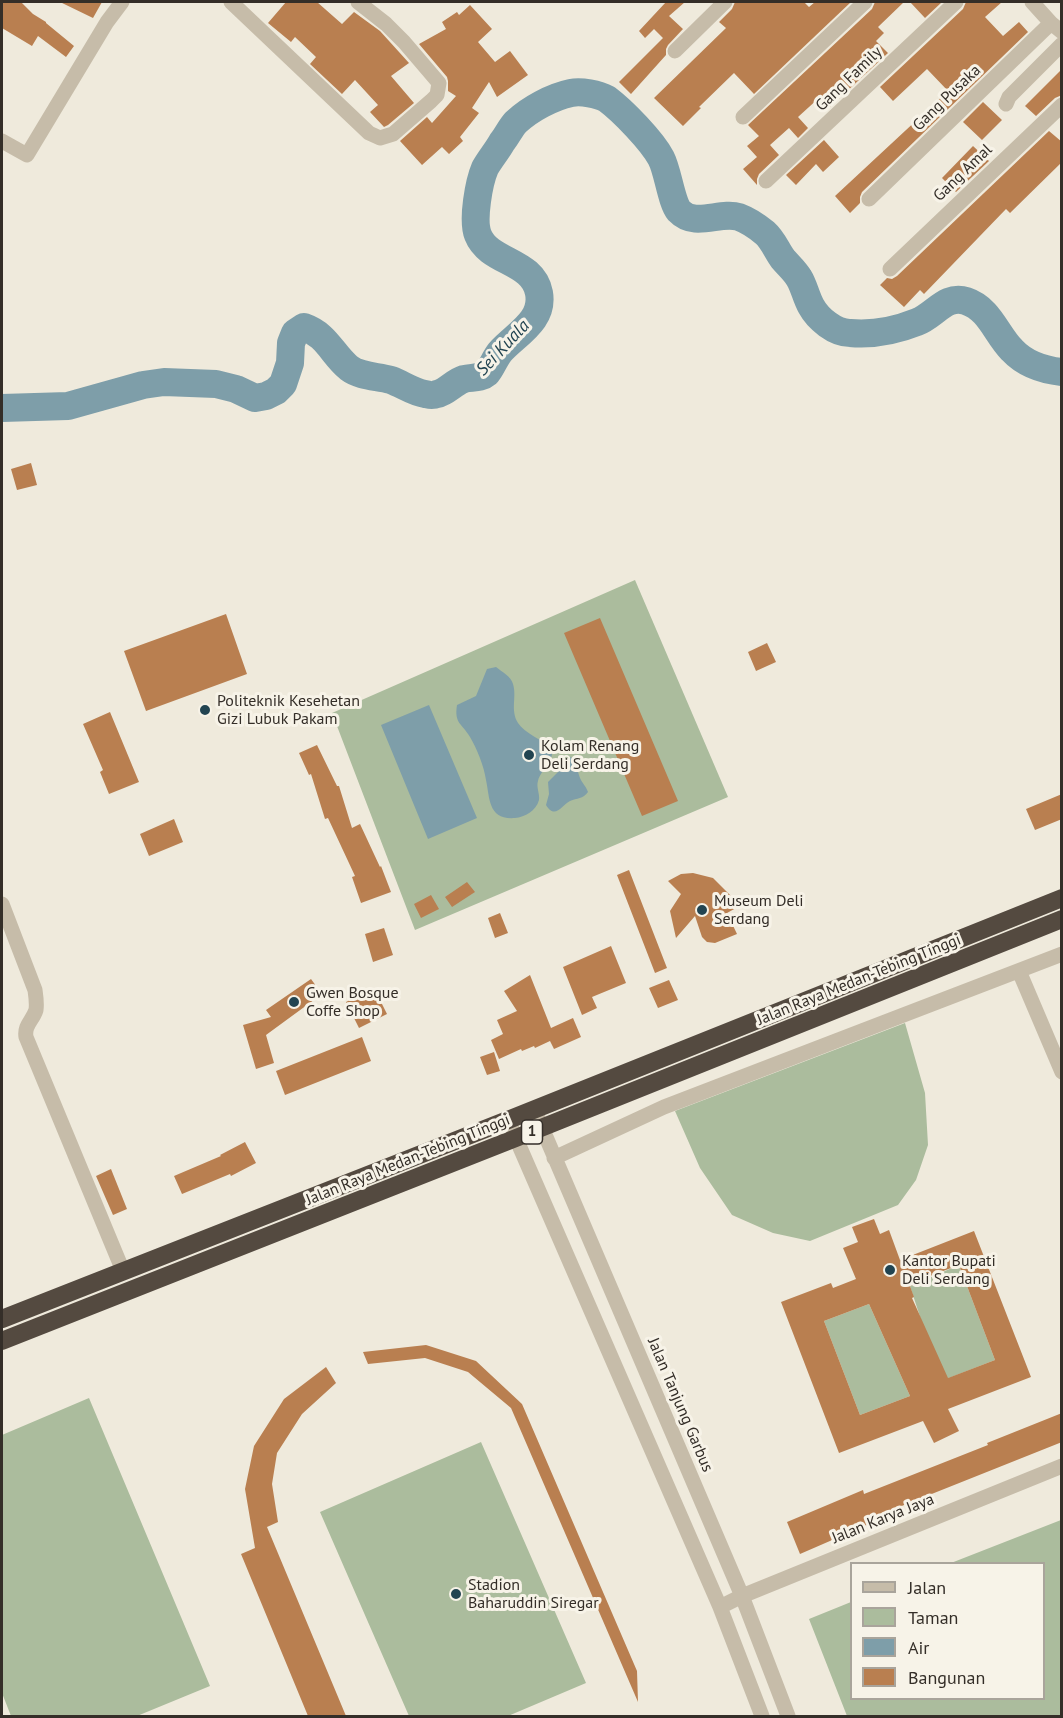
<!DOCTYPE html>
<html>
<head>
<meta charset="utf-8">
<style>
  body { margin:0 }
  #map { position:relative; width:1063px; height:1718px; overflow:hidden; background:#efeadc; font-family:"PT Sans",sans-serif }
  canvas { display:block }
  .frame { position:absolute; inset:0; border:3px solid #342e28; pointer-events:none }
  .legend { position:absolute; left:850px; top:1562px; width:195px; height:138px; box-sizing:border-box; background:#f7f3e8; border:2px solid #a9a49b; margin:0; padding:8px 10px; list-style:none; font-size:18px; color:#342e28 }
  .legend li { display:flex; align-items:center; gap:12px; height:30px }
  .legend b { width:30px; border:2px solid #a9a49b }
</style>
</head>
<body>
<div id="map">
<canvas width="1063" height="1718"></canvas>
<div class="frame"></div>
<ul class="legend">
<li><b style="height:8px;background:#c6bca9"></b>Jalan</li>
<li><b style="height:16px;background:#abbc9d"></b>Taman</li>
<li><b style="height:16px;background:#7e9ea9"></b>Air</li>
<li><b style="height:16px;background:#b97f50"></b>Bangunan</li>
</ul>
</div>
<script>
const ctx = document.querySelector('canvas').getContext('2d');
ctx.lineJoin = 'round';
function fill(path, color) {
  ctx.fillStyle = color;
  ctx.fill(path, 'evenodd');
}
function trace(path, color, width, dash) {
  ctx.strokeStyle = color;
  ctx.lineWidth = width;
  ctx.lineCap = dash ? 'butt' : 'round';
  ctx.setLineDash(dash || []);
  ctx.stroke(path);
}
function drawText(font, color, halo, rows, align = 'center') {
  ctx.font = font + ' "PT Sans",sans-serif';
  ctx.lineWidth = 6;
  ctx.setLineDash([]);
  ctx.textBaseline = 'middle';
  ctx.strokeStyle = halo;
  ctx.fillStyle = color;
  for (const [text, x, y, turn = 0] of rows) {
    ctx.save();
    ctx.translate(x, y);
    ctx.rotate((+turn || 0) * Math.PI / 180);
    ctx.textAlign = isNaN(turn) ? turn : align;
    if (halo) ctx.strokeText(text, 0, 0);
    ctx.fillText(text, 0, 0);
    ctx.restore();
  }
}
fill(new Path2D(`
  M635 580 728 797 415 930 332 713Z
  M905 1023 925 1093 928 1145 916 1180 898 1205 810 1241 773 1233 732 1215 700 1168 675 1111Z
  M959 1265 995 1360 941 1381 910 1286Z
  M869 1304 910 1396 860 1415 824 1321Z
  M89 1398 210 1686 137 1716H11L2 1693V1435Z
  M481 1442 586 1683 508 1716H409L320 1512Z
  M1061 1520V1716H847L809 1619 851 1602 852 1698H1044V1564L951 1563Z`), '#abbc9d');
fill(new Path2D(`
  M496 667C502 672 511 676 513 684 517 697 510 710 518 723 524 733 543 740 553 749 551 767 541 769 538 781 536 787 540 794 539 800 536 811 525 817 515 818 488 820 490 799 486 780 484 766 477 749 470 737 462 723 454 724 457 705L476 696 487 669Z
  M429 705 477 818 428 839 381 725Z
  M571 757C577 764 577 770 580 778 582 783 586 786 588 792 583 799 577 798 570 801 562 805 555 820 546 805L549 794 548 782 558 772 564 761Z`), '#7e9ea9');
trace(new Path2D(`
  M2 408 68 406 143 385 164 382 216 384 236 389 255 398 266 396 276 391 283 384 290 363 291 343 295 333 304 327C327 335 332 354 349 368 361 377 377 376 391 380 402 384 413 392 425 394 430 395 432 396 437 394 447 392 454 382 464 379 472 377 480 379 487 373 492 367 495 358 500 352 516 334 544 321 539 293 533 260 489 263 478 235 472 220 479 182 485 168 490 159 497 151 502 142 507 136 511 127 516 122 530 109 552 97 571 93 581 91 598 94 607 99 623 111 652 141 661 158 668 171 671 201 679 211 695 228 720 211 739 217 747 220 759 228 765 233 773 240 777 251 783 259 788 265 795 271 799 278 804 286 806 297 811 306 818 319 835 333 850 333 872 335 897 330 917 322 934 316 946 294 966 301 990 309 996 334 1012 350 1025 364 1043 370 1062 372`), '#7e9ea9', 28);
fill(new Path2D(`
  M2 2H21L33 14 46 22V23L74 46 66 57 38 36 32 46 2 28Z
  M60 2H102L93 18Z
  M286 2H317L342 24 354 12 380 31 409 63 391 76 414 103 388 125 384 127 370 112 378 105 355 80 342 94 310 64 316 57 295 37 291 42 268 23Z
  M666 2H685L669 16 683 29 668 45 666 49V55L631 94 619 82 663 38 654 29 645 38 639 31Z
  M735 2H804L809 7 815 2H851L754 94 734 73 699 107 701 108 683 126 654 98 726 28 719 22 732 9Z
  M875 2H904L878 27 884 33 876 41 888 53 830 107 820 97 798 117 808 128 798 138 789 128 770 145 779 155 759 174 757 179V185L743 169 757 157 747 146 759 136 748 125 872 9Z
  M910 2H942L925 18Z
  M966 2H1002L985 17 1003 36 1019 22 1028 32 862 192 860 197V203L850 213 835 196 948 91 927 69 893 101 880 87 963 9Z
  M470 5 492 29 478 42 495 62 510 51 528 75 497 97 489 82 472 108 479 113 460 137 463 141 449 154 442 147 422 165 400 141 427 117 432 123 456 96 448 91V81L447 77 419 44 446 29 442 22 457 12 459 15Z
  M1062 69V95L1055 98 1036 116 1025 106Z
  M983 102 1002 120 982 140 963 122Z
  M1049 131 1062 142V162L1010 213 1006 209 924 294 920 290 904 307 880 285 887 278 892 279 897 276Z
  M824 140 839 157 823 172 816 164 796 185 786 175Z
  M973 146 989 161 956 192 942 178Z
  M31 463 37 485 17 490 11 469Z
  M226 614 247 674 146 711 124 651Z
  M600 618 678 801 642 816 564 633Z
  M767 643 776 662 756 671 748 652Z
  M110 712 139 782 109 794 100 772 103 770 83 724Z
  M317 745 337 786H339L352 828 360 824 380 867 381 866 391 892 361 903 352 877 355 876 328 818 325 819 311 774 309 775 299 753Z
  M1062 794V819L1035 830 1026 809Z
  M174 819 183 842 149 856 140 834Z
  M629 870 667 968 655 973 617 875Z
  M693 873 713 878 731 896 736 908 727 913 737 934 715 943 707 942 702 937 695 916 676 938 670 911 681 894 668 881 681 874Z
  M467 882 475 892 452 907 445 897Z
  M431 895 439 909 421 918 414 904Z
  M500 913 508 933 495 938 488 918Z
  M384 928 393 955 373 962 365 934Z
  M611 946 626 983 592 997 597 1008 582 1015 563 967Z
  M530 975 551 1028 573 1018 581 1037 554 1049 550 1041 535 1048 534 1046 522 1051 521 1049 499 1059 491 1040 503 1034 497 1020 517 1011 504 991Z
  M311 979 322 994 266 1035 274 1063 256 1069 243 1025 271 1017 266 1010Z
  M669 980 678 1000 658 1008 649 988Z
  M374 988 387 1014 359 1028 346 1002Z
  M362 1037 371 1061 285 1095 276 1071Z
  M494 1052 500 1071 487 1075 480 1057Z
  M245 1142 256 1163 231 1176 230 1174 182 1194 174 1176 221 1156 220 1155Z
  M111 1169 127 1209 113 1215 96 1176Z
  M874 1219 880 1234 889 1230 900 1260 974 1231 1031 1377 948 1409 959 1431 934 1443 923 1421 839 1453 781 1302 831 1283 833 1288 856 1279 843 1248 858 1242 852 1227ZM959 1265 995 1360 948 1378 912 1298 914 1297 910 1286 931 1278 930 1276ZM869 1304 910 1396 860 1415 824 1321Z
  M426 1345 476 1361 522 1404 637 1671 638 1702 511 1408 468 1372 425 1358 368 1364 363 1352Z
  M326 1367 336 1383 302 1414 277 1453 272 1484 278 1522 267 1527 346 1716H308L241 1554 255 1548 245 1489 254 1446 284 1399Z
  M1062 1413V1442L874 1517 876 1521 800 1554 787 1522 863 1490 864 1494 988 1445 987 1443Z`), '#b97f50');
trace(new Path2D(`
  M231 2 369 133 380 138 393 134 431 101 437 95 439 83 404 42 386 24 358 2
  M1032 2 1051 23 1062 32
  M675 51 725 2
  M1006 104 1009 97 1062 44
  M743 117 865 2
  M2 141 27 155 107 22 122 2
  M766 181 956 2
  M869 199 1051 23
  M890 269 1062 105
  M2 904 35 990C36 997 37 1003 36 1010 33 1020 24 1025 26 1037L123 1271
  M1019 971 1062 1072
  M534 1109 742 1596 788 1716
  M508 1120 720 1607 762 1716
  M554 1158 664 1107 1062 954
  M720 1607 742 1596 1062 1466`), '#c6bca9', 15);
trace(new Path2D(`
  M2 1319 508 1120 1062 898
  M2 1341 516 1138 1062 919`), '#544a40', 18);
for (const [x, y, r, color] of [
  [205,710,6,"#224451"],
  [529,755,6,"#224451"],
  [702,910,6,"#224451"],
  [294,1002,6,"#224451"],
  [890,1270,6,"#224451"],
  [456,1594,6,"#224451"]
]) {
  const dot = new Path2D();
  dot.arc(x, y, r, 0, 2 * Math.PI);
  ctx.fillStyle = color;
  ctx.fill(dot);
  trace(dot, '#f7f3e8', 2);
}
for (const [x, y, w] of [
  [532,1132,21]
]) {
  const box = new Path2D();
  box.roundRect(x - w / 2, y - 12, w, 24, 4.5);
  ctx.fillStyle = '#f7f3e8';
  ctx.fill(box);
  trace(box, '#342e28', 1.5);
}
drawText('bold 15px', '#342e28', null, [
  ["1",532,1132]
]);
drawText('16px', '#342e28', '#f7f3e8', [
  ["Gang Family",849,79,-44],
  ["Gang Pusaka",947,98,-44],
  ["Gang Amal",963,173,-44],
  ["Jalan Raya Medan-Tebing Tinggi",859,980,-22],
  ["Jalan Raya Medan-Tebing Tinggi",408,1160,-22],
  ["Jalan Tanjung Garbus",680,1405,67],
  ["Jalan Karya Jaya",883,1519,-22]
]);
drawText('16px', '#342e28', '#f7f3e8', [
  ["Politeknik Kesehetan",217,701],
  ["Gizi Lubuk Pakam",217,719],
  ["Kolam Renang",541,746],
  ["Deli Serdang",541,764],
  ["Museum Deli",714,901],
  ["Serdang",714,919],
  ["Gwen Bosque",306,993],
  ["Coffe Shop",306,1011],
  ["Kantor Bupati",902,1261],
  ["Deli Serdang",902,1279],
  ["Stadion",468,1585],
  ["Baharuddin Siregar",468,1603]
], 'left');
drawText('italic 18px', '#224451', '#f7f3e8', [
  ["Sei Kuala",503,348,-47]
]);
</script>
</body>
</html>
